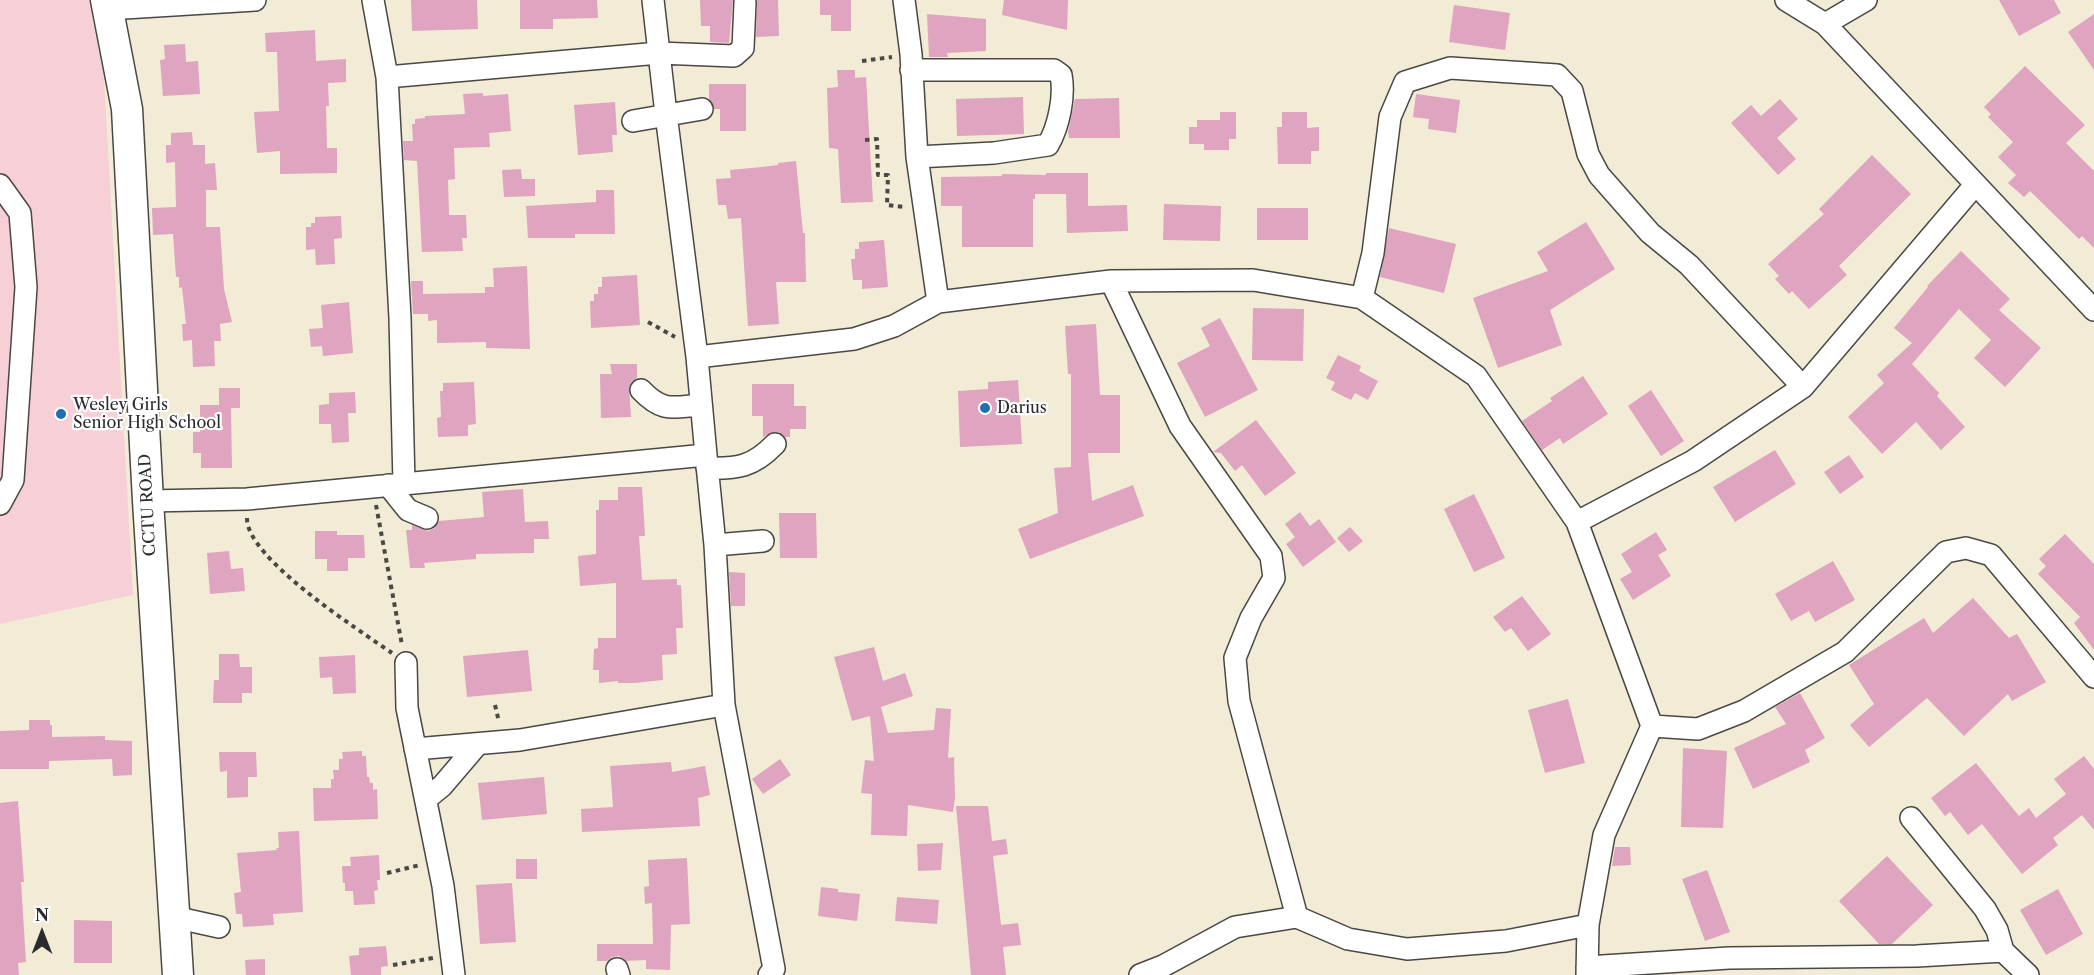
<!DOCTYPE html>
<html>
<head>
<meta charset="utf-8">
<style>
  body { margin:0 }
  #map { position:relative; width:2094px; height:975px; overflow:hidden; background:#f2ebd5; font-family:"Libre Caslon Text",serif }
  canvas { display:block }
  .north { position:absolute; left:12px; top:903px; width:60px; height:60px; -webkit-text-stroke:4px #fff; paint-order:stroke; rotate:0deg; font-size:16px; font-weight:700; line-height:24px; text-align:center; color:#2b2b2b }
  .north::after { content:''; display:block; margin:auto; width:21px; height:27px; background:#2b2b2b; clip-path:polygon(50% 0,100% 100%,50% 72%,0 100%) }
</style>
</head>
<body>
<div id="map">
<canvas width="2094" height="975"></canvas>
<div class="north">N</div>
</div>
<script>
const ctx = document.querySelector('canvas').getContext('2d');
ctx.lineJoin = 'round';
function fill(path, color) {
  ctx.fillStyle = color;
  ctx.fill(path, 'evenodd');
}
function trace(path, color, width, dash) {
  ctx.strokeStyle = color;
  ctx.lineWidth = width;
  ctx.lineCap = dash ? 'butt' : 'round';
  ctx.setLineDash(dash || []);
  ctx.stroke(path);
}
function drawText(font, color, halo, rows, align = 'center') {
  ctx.font = font + ' "Libre Caslon Text",serif';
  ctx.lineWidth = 4.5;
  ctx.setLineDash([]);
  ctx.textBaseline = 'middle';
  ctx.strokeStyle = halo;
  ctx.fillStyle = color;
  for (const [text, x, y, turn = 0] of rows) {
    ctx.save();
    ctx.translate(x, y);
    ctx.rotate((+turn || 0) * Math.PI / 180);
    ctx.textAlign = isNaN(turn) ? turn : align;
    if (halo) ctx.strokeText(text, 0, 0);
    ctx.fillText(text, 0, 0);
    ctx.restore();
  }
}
fill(new Path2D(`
  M0 0H89L104 79 133 595 0 624Z`), '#f6cfd7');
fill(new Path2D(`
  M411 0H477L478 29 412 31Z
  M520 0H597L598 18 553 19V29H520Z
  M700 0H733L729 43 710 42V26H701Z
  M757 0H778L779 36 756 37Z
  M820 0H851V31H831V15H820Z
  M1004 0H1068L1067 30 1002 15Z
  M1999 0H2054L2061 13 2019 36Z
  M1454 5 1510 13 1505 50 1449 42Z
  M927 14 986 19V51L947 53 948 57H929Z
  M2094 14V70L2068 32Z
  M315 30 316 61 346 59V82L328 83 329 106H326L327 148H337V173L280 174V151L257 153 254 112 279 111 277 52H266L265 33Z
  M185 44 186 62 198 61 200 94 163 96 160 60 165 59 164 45Z
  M2025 66 2085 125 2066 143 2094 171V248L2082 236 2079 239 2030 191 2024 197 2008 183 2016 175 1998 157 2013 142 1988 117 1991 114 1984 107Z
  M837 70H855V78L866 77 873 202 841 203 838 149 829 148 827 88 838 87Z
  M709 84H746V131H720V109H714L709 99Z
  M483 93V96L508 94 511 131 489 133 490 147 454 148 455 179 448 180 449 215H466L467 238H462L463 251 422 252 417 161 404 160 403 141H413L412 124H415V119L425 118V116L465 114 463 94Z
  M1416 94 1460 100 1456 133 1428 129 1429 119 1413 117Z
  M1023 97 1024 134 957 136 956 99Z
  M1119 98 1120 138H1069L1068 132 1075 99Z
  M1780 99 1798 119 1777 138 1796 159 1778 175 1731 123 1751 105 1761 116Z
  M615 102 617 135H612L613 152 578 155 574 105Z
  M1220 112H1236V139H1229V150H1204V144H1189V127H1197V120H1220Z
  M1282 112H1307V128L1319 127V151H1311V164H1278L1277 127H1282Z
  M192 132 193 145H205V164L215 163 217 190H206V227H220L224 289 232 322 220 324 221 341H214L215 366 193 367 192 340 183 341 182 324H186L182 287 179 288V277H176L173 234 153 235 152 208 176 207 175 162 166 163V145H171V133Z
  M1872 155 1911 194 1839 266 1847 275 1809 309 1792 291 1789 294 1775 279 1779 276 1768 264 1824 214 1819 209Z
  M796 161 803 233H805L806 282H776L779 324 748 326 741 218 728 219 726 205H718L716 179 731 178 730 170 762 167 778 165V163Z
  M521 169 522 179H535V196L504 197 502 170Z
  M1046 173H1088V206L1127 205 1128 231 1067 233 1066 194H1035V199H1033V247H962V206H941V177L1002 176V174L1046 175Z
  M596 190H614L615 234H575V238H528L526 206 596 202Z
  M1164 204 1221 206 1220 241 1163 240Z
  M1257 208H1308V240H1257Z
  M341 216 342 238 334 239 335 264 316 265 315 249 306 250V227H311V223H315V217Z
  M1586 222 1615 269 1550 310 1562 345 1498 368 1473 298 1548 271 1537 252Z
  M1389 228 1456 244 1444 293 1380 277Z
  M884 240 888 287 862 289V280H853L851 259H855V249H859V242Z
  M1961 251 2010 299 1999 310 2041 348 2005 387 1974 358 1991 340 1959 309 1912 364 1939 393 1937 396 1965 427 1941 450 1916 422 1882 454 1848 417 1884 383 1877 375 1912 343 1894 328 1928 287 1927 286Z
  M527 266 530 349 486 348V342L437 343V320L428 321V314H413L411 281H423V294L485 293V287H494L493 268Z
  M637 275 640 325 591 328 590 301H594V294H598V287H602V277Z
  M349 302 353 353 323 356 322 346 311 347 309 329 323 328 321 305Z
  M1253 308 1304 309 1303 361 1252 360Z
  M1220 318 1258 390 1205 417 1177 363 1210 346 1201 328Z
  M1096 324 1100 395H1120V453H1088L1092 501 1133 485 1144 516 1030 559 1018 529 1058 513 1054 468 1071 467V374H1068L1065 326Z
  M1338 355 1361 366 1359 371 1378 381 1368 400 1355 393 1351 400 1331 390 1335 382 1326 378Z
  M610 364H637V378L631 382 629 388 631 417 601 418 600 374H612Z
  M1583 376 1608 414 1563 444 1560 438 1542 450 1522 421 1552 401 1550 398Z
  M1018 380 1022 444 960 447 958 391 988 389V382Z
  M474 382 476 424 468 425V436L438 437 437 418 441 417 440 391H443V383Z
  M752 384H794V406H806V429H790V437H785L779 432H773L763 437V416H752Z
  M219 388H240V408H231L232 468H201V453H193V432H200V405H219Z
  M1651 390 1684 441 1661 456 1628 406Z
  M355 392 356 413H348L349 442 332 443 331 424H319V405L329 404V393Z
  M1256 420 1296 473 1265 496 1242 465 1235 471 1221 453 1213 452Z
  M1775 450 1796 484 1735 522 1713 487Z
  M1849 455 1864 477 1840 494 1824 472Z
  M618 487H642L645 536H639L642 580 677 579V585H681L683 628H676L677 654 662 655 663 680 634 683H618V681L599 683V670H593L594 649 598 648V638H616V583L580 586 578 556 596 554V510H599V500H618Z
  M523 489 525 522 548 521 549 539H534V553L476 554V559L424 563 425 568H410L406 530H412V525L428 531 435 528 439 521 484 517 482 492Z
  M1474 494 1505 558 1474 572 1444 509Z
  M1300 512 1310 526 1319 519 1336 542 1303 567 1286 544 1295 537 1285 524Z
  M779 513H816L817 558H780Z
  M1350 527 1363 541 1349 552 1337 538Z
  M315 531H337V535H364L365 558H348V571H327V559H315Z
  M1656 532 1667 550 1658 555 1671 576 1633 600 1620 579 1632 572 1621 554Z
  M2065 534 2094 564V650L2074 623 2080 617 2038 574 2046 566 2039 559Z
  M229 551 231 569 243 568 245 591 210 594 207 553Z
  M1833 561 1855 600 1815 622 1809 611 1791 621 1775 594Z
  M729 572 745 573V606H731Z
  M1522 596 1551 634 1528 651 1511 628 1505 632 1493 617Z
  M1973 598 2009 638 2017 634 2046 682 2012 701 2008 694 1964 736 1927 698 1869 747 1850 725 1874 704 1849 665 1924 618 1933 633Z
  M874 647 883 681 905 673 913 696 881 707 888 733 934 730 936 708 951 709 948 758 954 757 955 798 953 812 908 805 907 836 871 835 872 794 861 793 865 760 874 761 870 716 852 721 834 657Z
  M528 650 532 691 467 697 463 656Z
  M219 654H239L240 667H252V693H242V703H213L214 680H219Z
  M355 655 356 693 333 694 332 677 320 678 319 657Z
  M1800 693 1825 738 1805 750 1810 762 1753 789 1734 748 1786 724 1775 707Z
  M1568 699 1585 763 1545 773 1528 710Z
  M29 720H50V725H52V737L105 736V740L132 741V775L113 776 112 759 49 761V769H0V731L29 730Z
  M1683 748 1727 751 1723 828 1681 827Z
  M362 751V756H366L367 777H369L370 783H373V790L377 789 378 819 314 821 313 788H331V779H334L333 770H339V759H343L342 752Z
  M219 752H256L257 777H248V797L227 798V771L220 772Z
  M2084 756 2094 769V830L2082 815 2053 838 2058 845 2022 874 1982 824 1968 835 1950 812 1945 816 1931 798 1976 763 2019 816 2029 808 2036 818 2066 794 2054 779Z
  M780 759 791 775 763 794 752 779Z
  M671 762 672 772 705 766 710 795 698 798 700 826 582 832 581 809 613 807 610 766Z
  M544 777 547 814 482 820 478 783Z
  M18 801 24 882H21L26 962 18 963 19 975H0V803Z
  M956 806H988L992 841 1006 839 1008 854 993 856 1001 925 1018 923 1021 945 1003 947 1006 975H971Z
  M299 831 303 912 273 914 274 925 243 927 242 914H236L234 893 241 892 237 853 277 850 276 848H279L278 832Z
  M943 843 941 870 918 871 917 844Z
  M1615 847H1630L1631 865 1612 866Z
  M379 855 380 880H377L378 890 374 891 375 904 354 905 353 891H345V883H343L342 866H351L350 857Z
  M1887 856 1933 905 1892 944H1879L1839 901Z
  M687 858 690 924 671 925 670 970 646 969V960L626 961 619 956 612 957 607 961H597V944H653L652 903 645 904 644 887 649 886 648 860Z
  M516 859H537V879H516Z
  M1707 870 1730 932 1705 941 1682 879Z
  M512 883 516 942 480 944 476 885Z
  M821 887 838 889V892L860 894 857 921 818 916Z
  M2058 889 2083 934 2046 955 2020 910Z
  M897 897 939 900 937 924 895 921Z
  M74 920 112 921V963H74Z
  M386 946 388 966 381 967V975H351L349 956 359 955V948Z
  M265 959V975H246L245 960Z`), '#dfa4bf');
const street = new Path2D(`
  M373 0 387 77
  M653 0 659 53 734 56 743 48 745 3
  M904 0 911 54 917 157 938 302
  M1786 0 1825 24 2094 310
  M108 9 255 0
  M1825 24 1866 0
  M911 70H1054L1061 75C1065 96 1059 126 1048 145L994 153 917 157
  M633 121 702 109
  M0 185 20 213 26 287 13 480 0 504
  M1111 281 1180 426 1271 556 1274 578 1251 618 1235 658 1239 701 1297 917 1348 939 1407 949 1506 941 1588 925
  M1362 298 1373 253 1390 117 1405 82 1450 68 1557 75 1572 91 1588 154 1599 175 1650 233 1689 265 1803 387
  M641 390C663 413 673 407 701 405
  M706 455 697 357 854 339 894 326 938 302 1111 281 1253 280 1362 298 1476 376 1577 522
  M707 468C737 469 753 467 775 444
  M404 484 400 318 387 77 659 53 666 114 697 357
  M388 485 408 510 427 518
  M148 501 247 499 706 455 715 545 724 705 774 969 769 975
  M715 545 763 541
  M406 663 407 708 443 886 454 975
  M1652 726 1698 729 1744 711 1845 652 1946 552 1966 548 1991 555 2094 677
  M415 749 520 740 724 705
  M426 799 442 786 477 745
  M1911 818 1985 909 1997 930 2003 951
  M174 917 219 927
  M1587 967 1729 958 1917 956 2003 951 2028 975
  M617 969 619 975
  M1140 975 1163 966 1235 927 1297 917
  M1587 975 1588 925 1604 835 1652 726 1577 522 1693 461 1803 387 1975 185`);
const secondary = new Path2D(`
  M106 0 127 109 148 501 178 975`);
trace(street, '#494844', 24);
trace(secondary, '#494844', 33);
trace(new Path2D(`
  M862 61 892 57
  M865 140 877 139 878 175H888L887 205 904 207
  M648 322 675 337
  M376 505 402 645
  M247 518C246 558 359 630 392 653
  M495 705 499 722
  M387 873 420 865
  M393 965 433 958`), '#494844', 4, [4.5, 4.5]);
trace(street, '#fff', 21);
trace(secondary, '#fff', 30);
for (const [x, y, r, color] of [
  [985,408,6,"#1f6fb2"],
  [61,414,6,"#1f6fb2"]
]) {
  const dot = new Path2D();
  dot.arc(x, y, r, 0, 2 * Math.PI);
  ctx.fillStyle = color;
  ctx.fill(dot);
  trace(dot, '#fff', 2);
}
drawText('16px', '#2b2b2b', '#fff', [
  ["Wesley Girls",73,405],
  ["Senior High School",73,423],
  ["Darius",997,408]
], 'left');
drawText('16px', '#2b2b2b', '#fff', [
  ["CCTU ROAD",148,505,-93]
]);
</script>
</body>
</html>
